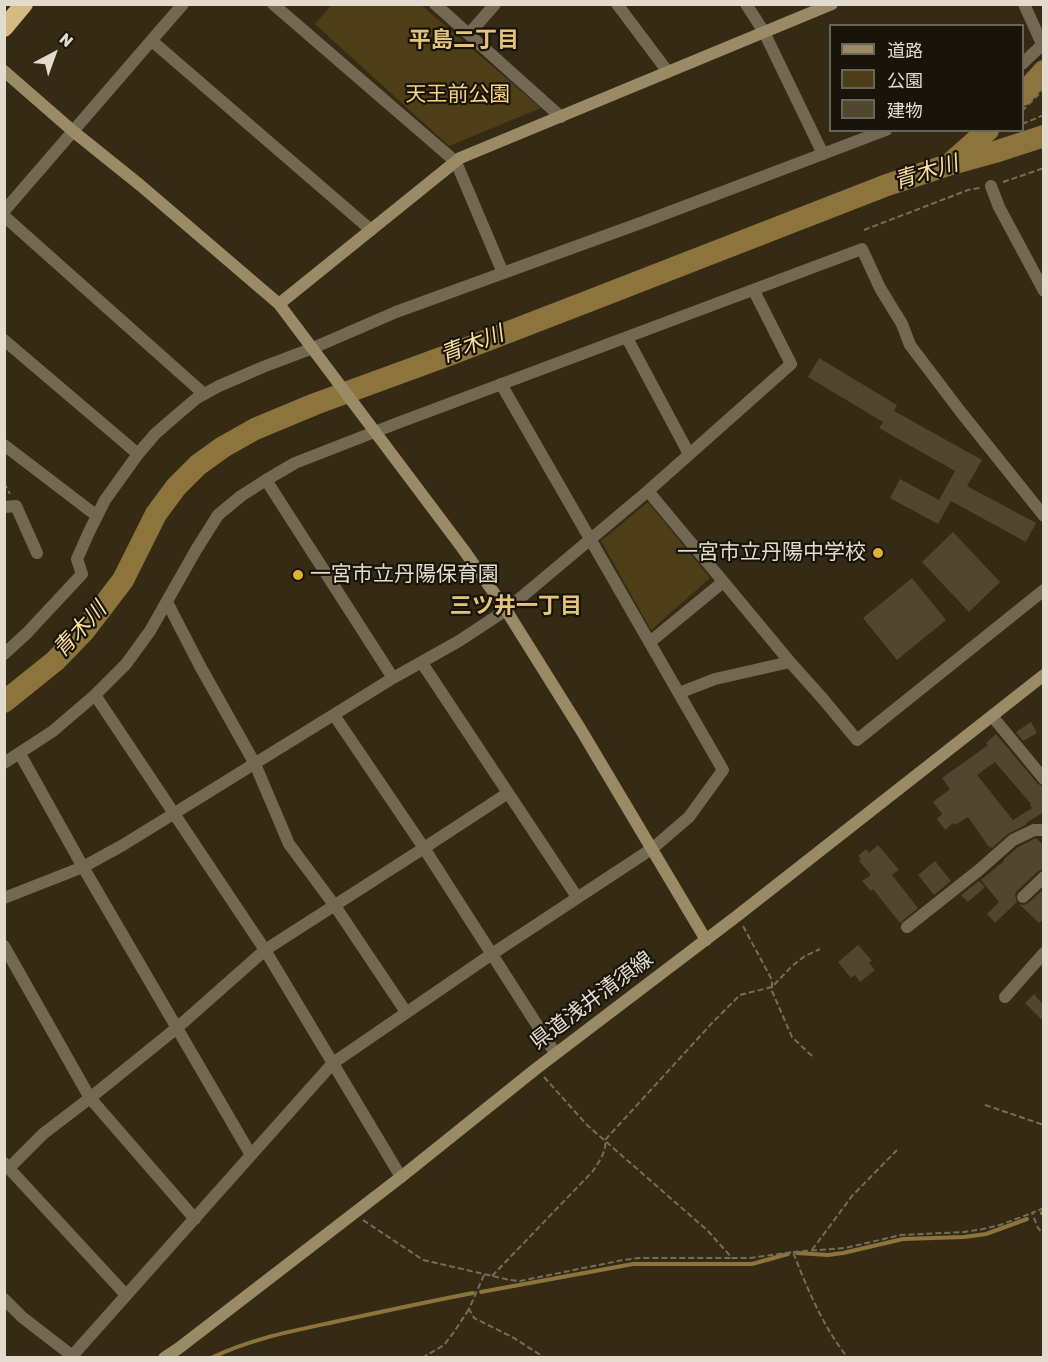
<!DOCTYPE html>
<html>
<head>
<meta charset="utf-8">
<style>
  body { margin:0 }
  #map { position:relative; width:1048px; height:1362px; overflow:hidden; background:#352b14; font-family:Rubik,"Noto Sans JP",sans-serif }
  canvas { display:block }
  .frame { position:absolute; inset:0; border:6px solid #e2dbce; pointer-events:none }
  .legend { position:absolute; left:829px; top:24px; width:195px; height:108px; box-sizing:border-box; background:#18140a; border:2px solid #696458; margin:0; padding:8px 10px; list-style:none; font-size:18px; color:#e2dbce }
  .legend li { display:flex; align-items:center; gap:12px; height:30px }
  .legend b { width:30px; border:2px solid #696458 }
  .north { position:absolute; left:24px; top:24px; width:60px; height:60px; -webkit-text-stroke:4px #18140a; paint-order:stroke; rotate:41deg; font-size:16px; font-weight:700; line-height:24px; text-align:center; color:#e2dbce }
  .north::after { content:''; display:block; margin:auto; width:21px; height:27px; background:#e2dbce; clip-path:polygon(50% 0,100% 100%,50% 72%,0 100%) }
</style>
</head>
<body>
<div id="map">
<canvas width="1048" height="1362"></canvas>
<div class="frame"></div>
<ul class="legend">
<li><b style="height:8px;background:#9a8a66"></b>道路</li>
<li><b style="height:16px;background:#4e3e18"></b>公園</li>
<li><b style="height:16px;background:#51462e"></b>建物</li>
</ul>
<div class="north">N</div>
</div>
<script>
const ctx = document.querySelector('canvas').getContext('2d');
ctx.lineJoin = 'round';
function fill(path, color) {
  ctx.fillStyle = color;
  ctx.fill(path, 'evenodd');
}
function trace(path, color, width, dash) {
  ctx.strokeStyle = color;
  ctx.lineWidth = width;
  ctx.lineCap = dash ? 'butt' : 'round';
  ctx.setLineDash(dash || []);
  ctx.stroke(path);
}
function drawText(font, color, halo, rows, align = 'center') {
  ctx.font = font + ' Rubik,"Noto Sans JP",sans-serif';
  ctx.lineWidth = 4.5;
  ctx.setLineDash([]);
  ctx.textBaseline = 'middle';
  ctx.strokeStyle = halo;
  ctx.fillStyle = color;
  for (const [text, x, y, turn = 0] of rows) {
    ctx.save();
    ctx.translate(x, y);
    ctx.rotate((+turn || 0) * Math.PI / 180);
    ctx.textAlign = isNaN(turn) ? turn : align;
    if (halo) ctx.strokeText(text, 0, 0);
    ctx.fillText(text, 0, 0);
    ctx.restore();
  }
}
fill(new Path2D(`
  M332 4 421 5 541 108 449 146 315 24Z
  M648 502 710 578 651 630 601 541Z`), '#4e3e18');
trace(new Path2D(`
  M1042 1213 1044 1212
  M797 1253 828 1255 843 1253 903 1239 964 1237 986 1234 1027 1219
  M481 1292 633 1264H752L788 1254
  M211 1358C250 1339 292 1331 334 1322 380 1312 426 1302 473 1293`), '#8d743d', 4);
trace(new Path2D(`
  M1022 95 1044 71
  M953 161 988 130
  M4 702 55 661 84 631 123 580 156 514 176 487 198 465 223 447 255 429 315 404 449 355 594 299 887 185 948 165 995 152 1044 136`), '#8d743d', 22);
fill(new Path2D(`
  M819 358 897 405 894 411 982 460 967 486 1036 523 1026 542 951 501 938 524 890 498 900 479 939 500 955 471 879 428 883 422 808 377Z
  M953 532 1000 582 969 612 922 562Z
  M912 578 946 620 897 660 863 618Z
  M1031 722 1037 733 1023 741 1016 732Z
  M996 734 1038 784 1044 787V812L1026 823 1027 824 1008 834 992 848 990 846 989 847 968 817 955 825 953 823 945 830 937 819 942 814 933 802 950 789 942 778 988 745 986 743ZM995 762 1031 804 1030 805 1032 808 1013 820 977 775Z
  M1036 838 1044 846V869L1038 871 1017 891 1015 895 1017 902 995 923 987 914 999 902 981 880 1004 861 1003 860 1018 847Z
  M878 845 899 870 892 875 918 908 900 923 873 889 871 891 862 881 871 875 859 861 861 859 858 856 866 849 869 853Z
  M935 861 951 881 934 895 918 875Z
  M979 881 985 887 968 902 961 895Z
  M1044 889V918L1039 923 1019 904 1024 905 1028 903Z
  M858 945 872 961 869 963 875 970 860 982 855 975 851 978 838 962Z
  M1034 994 1044 1006V1022L1025 1003Z`), '#51462e');
trace(new Path2D(`
  M1022 111 1044 89
  M1022 124 1044 115
  M1003 182 1044 168
  M864 230 968 190 980 188
  M4 483 10 494
  M743 926 772 980V991L792 1037 813 1057
  M544 1077 587 1125 708 1231 732 1258H750L793 1252C807 1288 823 1327 848 1358
  M985 1105 1044 1125
  M1044 1208 1032 1213 1038 1228 1044 1235
  M363 1220 423 1260 510 1280 520 1281 623 1260 639 1258H731
  M812 1250 852 1196 897 1150
  M793 1252 845 1248 901 1235 964 1232 983 1229 1000 1225 1032 1213
  M484 1275 469 1309 474 1318 514 1338 545 1358
  M492 1276 593 1171C599 1162 607 1151 605 1140L713 1022 740 995 772 987 792 966 805 956 820 949
  M422 1358 444 1345 454 1332 469 1309`), '#756d59', 2, [6, 3]);
trace(new Path2D(`
  M273 4 456 162 503 273
  M435 4 561 117
  M617 4 668 72
  M746 4 764 32 823 154
  M1024 4 1042 44
  M469 34 495 4
  M152 41 371 230
  M1022 64 1044 43
  M991 186 999 207 1044 291
  M4 211 183 4
  M4 216 204 394
  M627 338 689 454
  M4 340 138 454
  M4 445 97 516
  M266 480 393 678
  M648 491 790 662 715 679 679 693
  M4 507 16 506 37 553
  M167 602 200 666 255 764 289 844 335 906 406 1012
  M650 642 723 582
  M4 654 27 633 82 574 77 559 89 532 105 500 138 454 155 434 178 414 197 398 219 386 263 367 313 348 396 312 646 221 886 130
  M790 662 823 699 857 740 1044 590
  M422 663 577 897
  M95 695 265 950 401 1177
  M334 715 424 848 555 1053
  M992 716 1044 779
  M20 754 83 867 251 1155
  M4 763 53 731 95 695 126 664 150 631 196 550 218 515 241 496 266 480 295 463 395 424 862 249 880 288 902 324 910 345 960 411 1044 516
  M1023 897 1044 877
  M4 898 83 867 123 845 393 678 459 641 506 610 648 491 791 364 754 291
  M907 927 979 870 1013 840 1034 830H1044
  M4 946 90 1098 195 1219
  M1005 997 1044 953
  M4 1163 126 1295
  M9 1168 43 1134 90 1098 178 1027 265 950 424 848 508 793
  M4 1299 22 1317 75 1358
  M73 1355 333 1063 492 954 653 848 689 817 723 770 501 384`), '#736852', 12);
trace(new Path2D(`
  M4 71 74 132 140 185 279 304 463 549 506 610 581 730 706 940
  M279 304 460 158 832 4
  M164 1358 179 1348 401 1177 537 1068 737 916 1044 675`), '#9a8a66', 12);
trace(new Path2D(`
  M4 28 24 4`), '#d5bb82', 18);
for (const [x, y, r, color] of [
  [878,553,6,"#e1af34"],
  [298,575,6,"#e1af34"]
]) {
  const dot = new Path2D();
  dot.arc(x, y, r, 0, 2 * Math.PI);
  ctx.fillStyle = color;
  ctx.fill(dot);
  trace(dot, '#18140a', 2);
}
drawText('21px', '#f7d27f', '#18140a', [
  ["天王前公園",458,95]
]);
drawText('21px', '#e2dbce', '#18140a', [
  ["一宮市立丹陽中学校",866,553],
  ["一宮市立丹陽保育園",310,575,"left"]
], 'right');
drawText('21px', '#e2dbce', '#18140a', [
  ["県道浅井清須線",592,1001,-37]
]);
drawText('bold 22px', '#e5c47a', '#18140a', [
  ["平島二丁目",464,41],
  ["三ツ井一丁目",516,607]
]);
drawText('italic 22px', '#fddf9e', '#18140a', [
  ["青木川",926,173,-17],
  ["青木川",472,345,-21],
  ["青木川",80,630,-47]
]);
</script>
</body>
</html>
